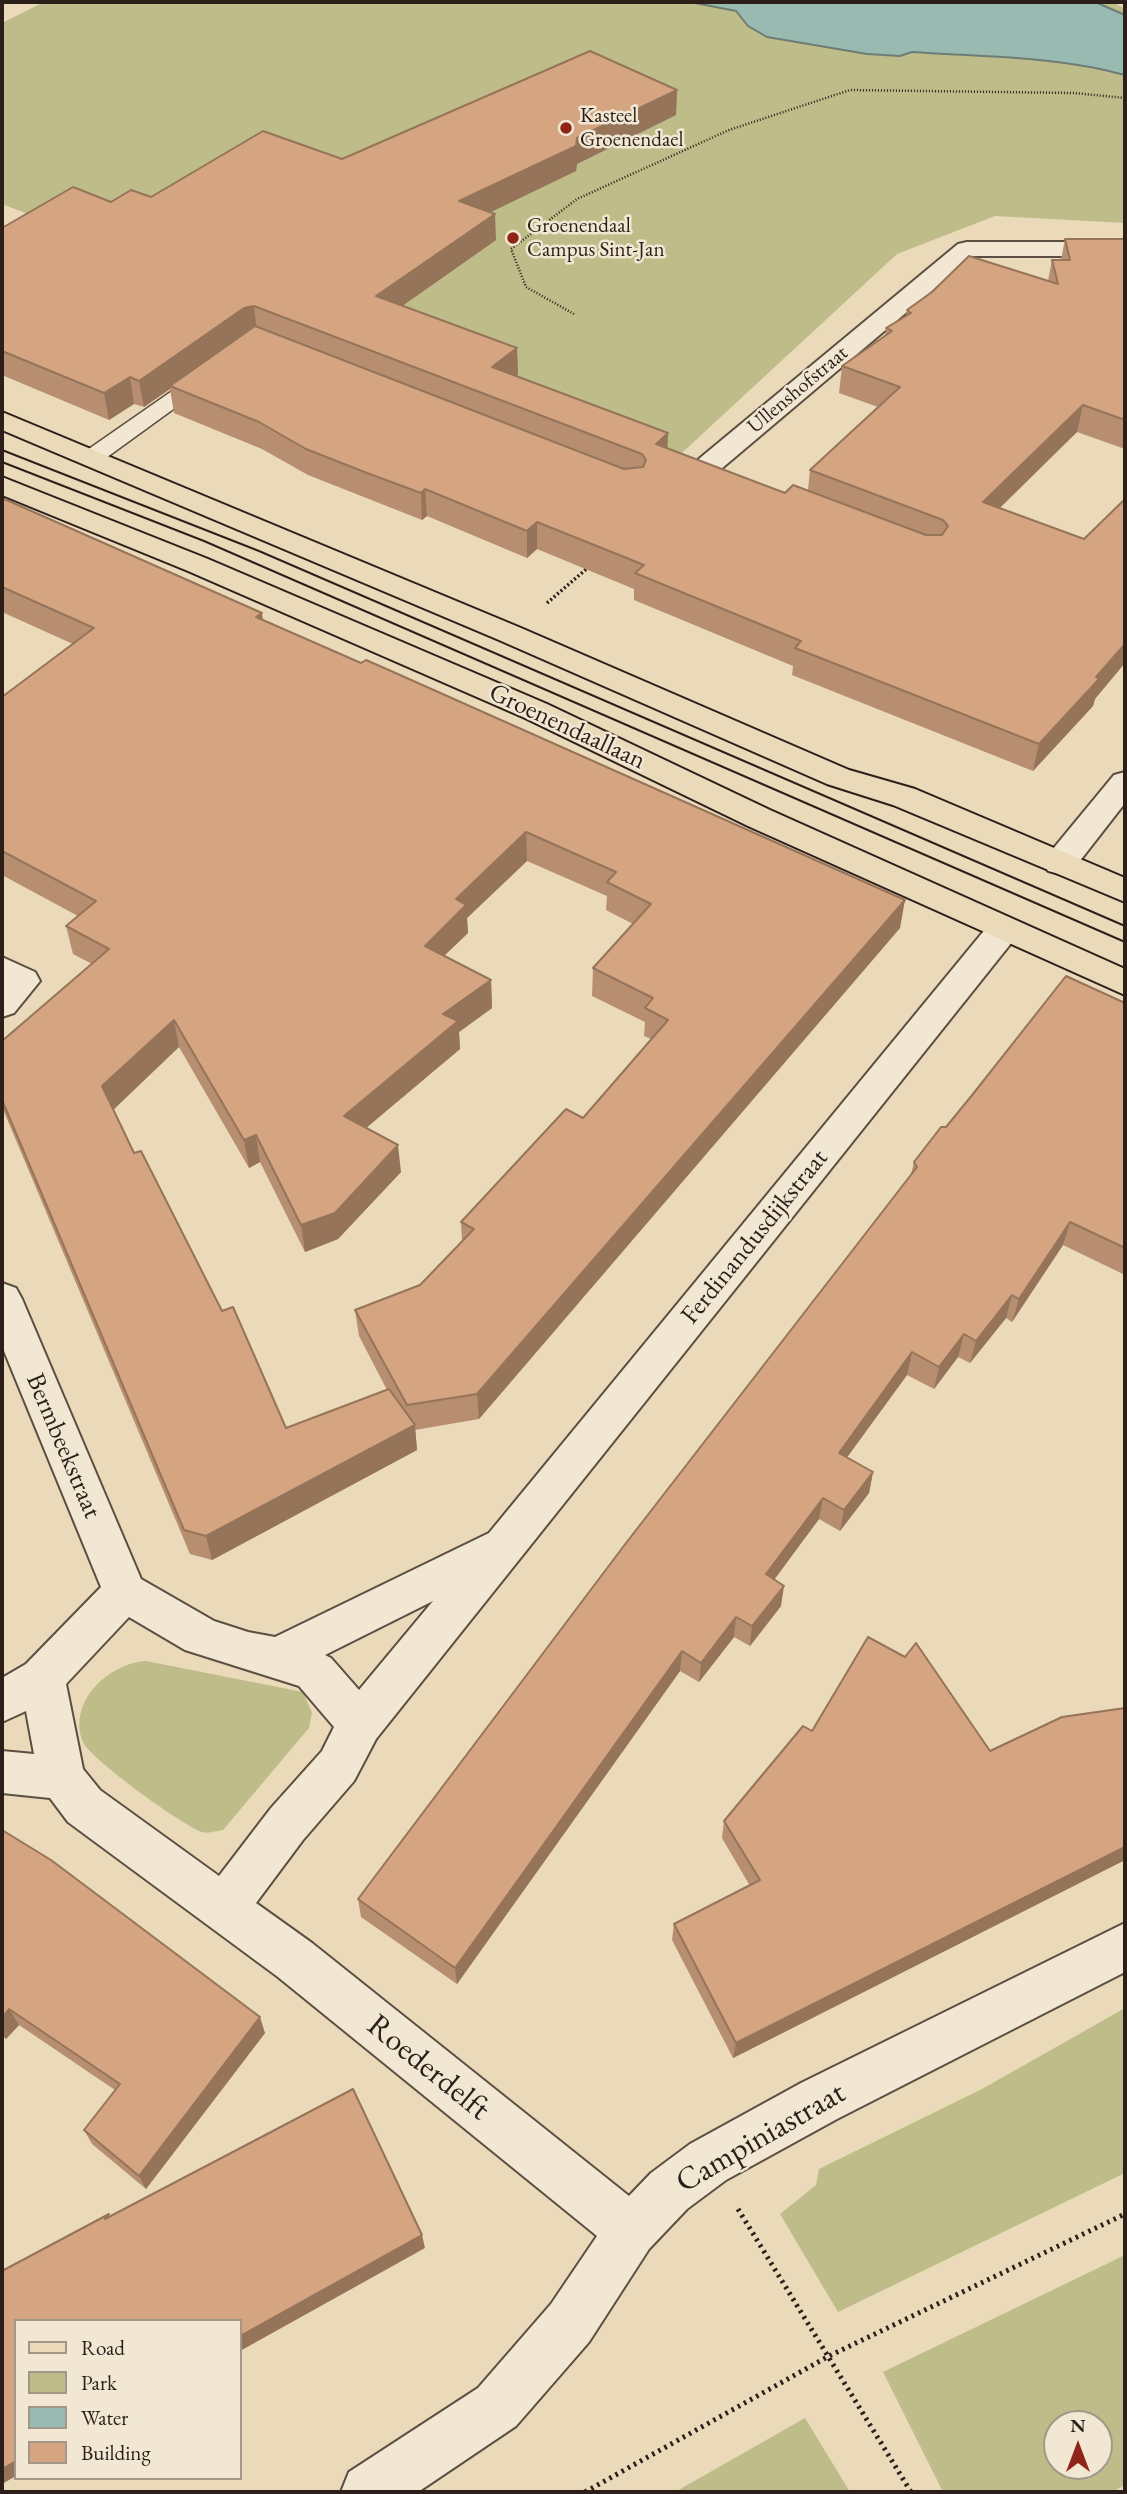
<!DOCTYPE html>
<html>
<head>
<meta charset="utf-8">
<style>
  body { margin:0 }
  #map { position:relative; width:1127px; height:2494px; overflow:hidden; background:#eadab9; font-family:"EB Garamond",serif }
  canvas { display:block }
  .frame { position:absolute; inset:0; border:4px solid #2c1f1a; pointer-events:none }
  .legend { position:absolute; left:14px; top:2319px; width:228px; height:161px; box-sizing:border-box; background:#f1e7d2; border:2px solid #a29788; margin:0; padding:9px 12px; list-style:none; font-size:21px; color:#2c1f1a }
  .legend li { display:flex; align-items:center; gap:14px; height:35px }
  .legend b { width:35px; border:2px solid #a29788 }
  .north { position:absolute; left:1043px; top:2410px; width:70px; height:70px; box-sizing:border-box; background:#f1e7d2; border:2px solid #a29788; border-radius:50%; rotate:0deg; font-size:19px; font-weight:700; line-height:28px; text-align:center; color:#2c1f1a }
  .north::after { content:''; display:block; margin:auto; width:24px; height:32px; background:#8f2418; clip-path:polygon(50% 0,100% 100%,50% 72%,0 100%) }
</style>
</head>
<body>
<div id="map">
<canvas width="1127" height="2494"></canvas>
<div class="frame"></div>
<ul class="legend">
<li><b style="height:9px;background:#eadab9"></b>Road</li>
<li><b style="height:19px;background:#bebd8a"></b>Park</li>
<li><b style="height:19px;background:#98bab1"></b>Water</li>
<li><b style="height:19px;background:#d5a581"></b>Building</li>
</ul>
<div class="north">N</div>
</div>
<script>
const ctx = document.querySelector('canvas').getContext('2d');
ctx.lineJoin = 'round';
function fill(path, color) {
  ctx.fillStyle = color;
  ctx.fill(path, 'evenodd');
}
function trace(path, color, width, dash) {
  ctx.strokeStyle = color;
  ctx.lineWidth = width;
  ctx.lineCap = dash ? 'butt' : 'round';
  ctx.setLineDash(dash || []);
  ctx.stroke(path);
}
function drawText(font, color, halo, rows, align = 'center') {
  ctx.font = font + ' "EB Garamond",serif';
  ctx.lineWidth = 5;
  ctx.setLineDash([]);
  ctx.textBaseline = 'middle';
  ctx.strokeStyle = halo;
  ctx.fillStyle = color;
  for (const [text, x, y, turn = 0] of rows) {
    ctx.save();
    ctx.translate(x, y);
    ctx.rotate((+turn || 0) * Math.PI / 180);
    ctx.textAlign = isNaN(turn) ? turn : align;
    if (halo) ctx.strokeText(text, 0, 0);
    ctx.fillText(text, 0, 0);
    ctx.restore();
  }
}
fill(new Path2D(`
  M44 2H1113L1125 9V223L995 216 897 254 671 463 2 204V23Z
  M146 1661 303 1692 312 1713 309 1728 223 1830C216 1831 208 1834 202 1832 183 1826 89 1758 83 1742 67 1702 109 1663 146 1661Z
  M1125 2008V2173L838 2312 780 2214 816 2185 819 2169 982 2089Z
  M1125 2255V2485L1112 2492H943L883 2372ZM1099 2424V2466H1057V2424Z
  M805 2418 850 2492H675Z`), '#bebd8a');
const water = new Path2D(`
  M690 2H1095L1125 15V75C1056 56 983 57 912 52L900 56 867 54 767 37 748 26 736 11Z`);
fill(water, '#98bab1');
trace(water, '#6d7c75', 2);
const service = new Path2D(`
  M205 371 212 373 215 377 212 381 99 463H83L80 458 83 453 198 373Z`);
const minor = new Path2D(`
  M967 242H1125V256H973L708 480 698 482 688 480 684 474 688 468 958 244Z
  M1125 772V803L1072 871 1060 874 1048 871 1043 863 1048 855 1114 775Z
  M1004 917 1016 921 1021 929 1016 937 376 1739 354 1781 303 1840 256 1903 312 1943 629 2196 651 2173 690 2144 801 2083 1125 1923V1972L837 2119 726 2180 687 2209 649 2249 589 2342 516 2426 418 2492H341L349 2472 478 2388 551 2304 597 2236 278 1977 68 1822 50 1798 2 1793V1751L34 1754 26 1711 2 1722V1678L26 1664 101 1587 2 1346V1283L16 1288 22 1299 141 1579 214 1621 248 1632 275 1637 489 1533 992 921ZM433 1601 359 1690 331 1658 325 1655ZM129 1617 185 1650 299 1686 334 1727 322 1751 271 1808 219 1876 100 1790 83 1769 66 1684Z
  M2 957 35 972 40 981 14 1013 2 1017Z`);
const primary = new Path2D(`
  M2 412 521 628 849 770 915 789 1125 878V902L893 805 827 784 499 640 2 430Z
  M2 477 208 559 547 704 770 810 1125 969V995L748 826 525 718 188 571 2 495Z`);
trace(service, '#5c4e42', 3);
trace(minor, '#5c4e42', 4);
trace(primary, '#2c1f1a', 4);
trace(new Path2D(`
  M574 314 526 287 511 249 577 199 729 130 850 90 1074 93 1125 98`), '#2c1f1a', 2.5, [1, 2]);
trace(new Path2D(`
  M547 603 591 565`), '#2c1f1a', 3.5, [2, 2.5]);
trace(new Path2D(`
  M738 2209 911 2492
  M585 2492 829 2356 1125 2214`), '#2c1f1a', 5, [2.5, 4.5]);
fill(service, '#f1e7d2');
fill(minor, '#f1e7d2');
fill(primary, '#eadab9');
trace(new Path2D(`
  M2 450 259 551 1125 926
  M2 462 204 541 1125 942`), '#2c1f1a', 2);
fill(new Path2D(`
  M677 90 676 115 577 164 576 171 490 212 496 240 402 306 517 348 518 374 516 376 668 448 785 493 808 490 810 470 878 407 839 393 842 366 885 336 886 328 906 315 907 310 1048 281 1052 260H1061L1065 239H1125V449L1077 432 1000 508 1095 699 1093 706 1033 771 792 675 793 666 634 600V589L537 549 527 558 427 516 422 520 308 475 262 449 174 413 170 389 144 407 134 404 109 420 2 375V228L111 202 151 197Z
  M2 498 263 620 900 928 479 1419 415 1430 417 1450 212 1560 190 1554 2 1107V1041L92 964 73 954 66 926 78 916 2 875V697L73 644 2 612ZM527 861 607 896 606 910 633 924 593 968 592 996 645 1022 644 1036 651 1039 583 1118 461 1222 462 1241 420 1285 355 1310 359 1336 387 1390 286 1428 134 1153 113 1109 179 1047 249 1168 260 1162 305 1252 338 1239 401 1172 366 1128 460 1049 459 1032 492 1008 491 980 444 956 468 933 467 918Z
  M1125 1003V1275L1063 1245 1012 1322 1006 1318 970 1363 958 1357 934 1389 907 1375 847 1457 873 1472 869 1493 840 1531 819 1519 774 1579 781 1606 750 1646 734 1637 699 1682 680 1671 457 1984 361 1917 358 1899 911 1174 914 1162 946 1127Z
  M1125 1708V1860L733 2058 672 1940 674 1924 750 1886 722 1838 724 1821 812 1731 990 1751Z
  M2 1830 265 2033 146 2189 92 2144 84 2130 115 2090 19 2025 6 2039 2 2036Z`), '#b78e6f');
fill(new Path2D(`
  M677 90 676 115 577 164 576 171 460 227 459 201 577 138Z
  M495 214 496 240 378 323 376 296Z
  M254 306 257 333 170 386V389L144 407 139 381 244 308Z
  M517 348 518 374 493 393 492 367Z
  M130 377 134 404 109 420 104 393Z
  M1083 405 1077 432 978 529 983 502Z
  M668 433 667 460 656 444Z
  M425 489 427 516 422 520 421 493Z
  M537 522V549L527 558V531Z
  M262 613 266 641 256 617Z
  M1125 644V663L1095 699 1093 706 1033 771 1039 744Z
  M526 832 527 861 467 918 468 933 426 973 425 946 456 899Z
  M905 900 900 928 479 1419 477 1394Z
  M491 980 492 1008 459 1032 460 1049 347 1144 344 1116 443 1014Z
  M174 1020 179 1047 109 1114 102 1086Z
  M256 1135 260 1162 249 1168 244 1140Z
  M398 1145 401 1172 338 1239 305 1252 301 1225Z
  M1070 1222 1063 1245 1012 1322 1019 1299Z
  M1012 1295 1006 1318 970 1363 976 1341Z
  M964 1334 958 1357 934 1389 939 1367Z
  M912 1352 907 1375 835 1474 839 1453Z
  M415 1425 417 1450 212 1560 206 1536Z
  M873 1472 869 1493 840 1531 844 1510Z
  M823 1498 819 1519 763 1595 766 1574Z
  M784 1586 781 1606 750 1646 752 1626Z
  M736 1617 734 1637 699 1682 701 1663Z
  M682 1651 680 1671 457 1984 455 1968Z
  M1125 1847V1860L733 2058 736 2043Z
  M9 2009 19 2025 6 2039 2 2032V2018Z
  M260 2017 265 2033 146 2189 139 2176Z
  M422 2235 425 2248 240 2351V2336Z
  M16 2461V2476L2 2484V2469Z`), '#95745a');
const building = new Path2D(`
  M590 51 677 90 577 138 576 146 459 201 495 214 376 296 517 348 492 367 668 433 656 444 785 493 793 485 926 535H942L948 526 943 520 810 470 900 387 842 366 892 331 886 328 911 313 907 310 932 292 969 256 1058 284 1052 260H1070L1065 239H1125V420L1083 405 983 502 1084 539 1125 499V644L1096 677 1099 679 1039 744 795 648 801 641 635 573 644 565 537 522 527 531 425 489 421 493 367 473 306 449 259 422 170 386 255 326 624 469 643 467 646 460 642 454 254 306 244 308 139 381 130 377 104 393 2 351V228L73 187 111 202 131 190 151 197 263 131 342 159Z
  M2 498 262 613 256 617 361 663 366 660 391 671 905 900 477 1394 407 1405 355 1310 420 1285 474 1229 461 1222 566 1109 583 1118 668 1020 645 1008 653 998 593 968 651 904 607 882 616 872 526 832 456 899 466 905 425 946 491 980 443 1014 458 1021 344 1116 398 1145 335 1213 301 1225 256 1135 244 1140 174 1020 102 1086 134 1153 141 1151 222 1311 233 1307 286 1428 389 1389 415 1425 206 1536 184 1530 2 1100V1041L109 949 66 926 96 901 2 851V697L94 628 2 587Z
  M1066 976 1125 1003V1248L1070 1222 1019 1299 1012 1295 976 1341 964 1334 939 1367 912 1352 839 1453 873 1472 844 1510 823 1498 766 1574 784 1586 752 1626 736 1617 701 1663 682 1651 455 1968 358 1899 623 1547 917 1167 914 1162 941 1127H946L973 1094Z
  M868 1637 905 1657 916 1643 990 1751 1062 1717 1125 1708V1847L736 2043 674 1924 760 1880 724 1821 803 1726 812 1731Z
  M2 1830 51 1860 260 2017 139 2176 84 2130 120 2084 9 2009 2 2018Z
  M353 2089 422 2235 240 2336V2321H16V2461L2 2469V2271L109 2214 105 2219Z`);
fill(building, '#d5a581');
trace(building, '#95745a', 2);
for (const [x, y, r, color] of [
  [566,128,7,"#8f2418"],
  [513,238,7,"#8f2418"]
]) {
  const dot = new Path2D();
  dot.arc(x, y, r, 0, 2 * Math.PI);
  ctx.fillStyle = color;
  ctx.fill(dot);
  trace(dot, '#f1e7d2', 2.5);
}
drawText('21px', '#2c1f1a', '#f1e7d2', [
  ["Kasteel",580,116],
  ["Groenendael",580,140],
  ["Groenendaal",527,226],
  ["Campus Sint-Jan",527,250]
], 'left');
drawText('21px', '#2c1f1a', '#f1e7d2', [
  ["Ullenshofstraat",798,390,-40]
]);
drawText('26px', '#2c1f1a', '#f1e7d2', [
  ["Groenendaallaan",567,727,25],
  ["Ferdinandusdijkstraat",755,1237,-51],
  ["Bermbeekstraat",63,1446,67]
]);
drawText('32px', '#2c1f1a', '#f1e7d2', [
  ["Roederdelft",428,2068,39],
  ["Campiniastraat",761,2138,-30]
]);
</script>
</body>
</html>
